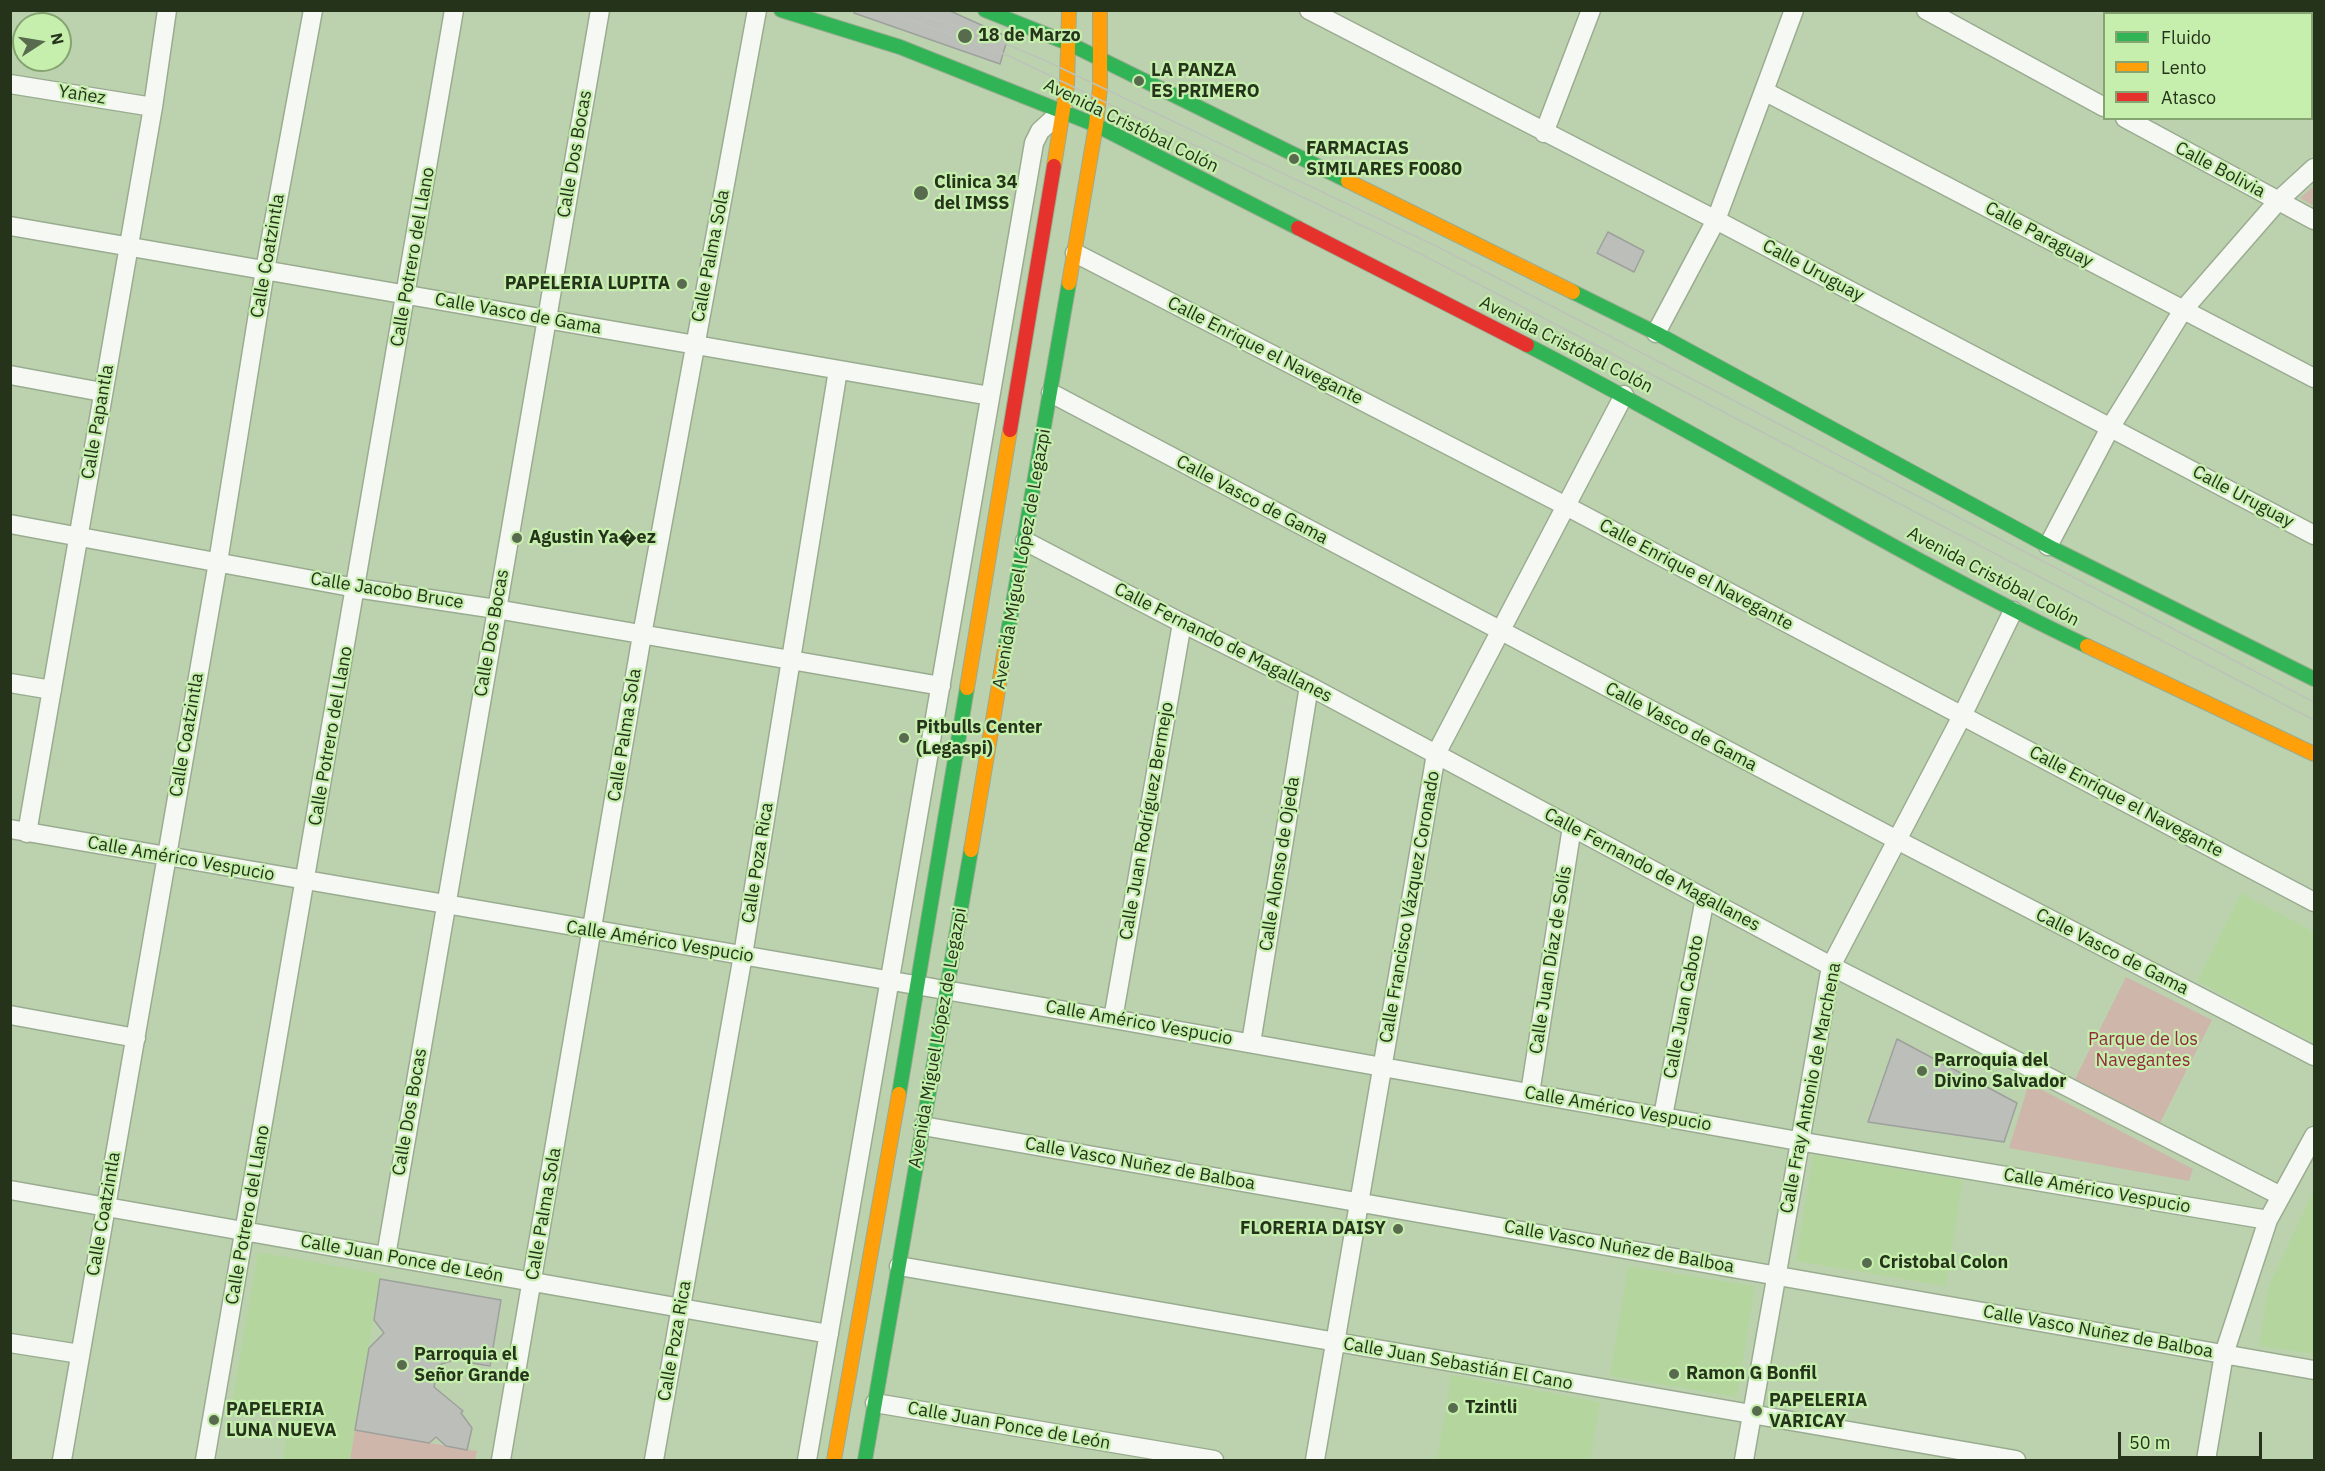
<!DOCTYPE html>
<html>
<head>
<meta charset="utf-8">
<style>
  body { margin:0 }
  #map { position:relative; width:2325px; height:1471px; overflow:hidden; background:#bcd2af; font-family:"IBM Plex Sans",sans-serif }
  canvas { display:block }
  .frame { position:absolute; inset:0; border:12px solid #24331a; pointer-events:none }
  .legend { position:absolute; left:2103px; top:12px; width:210px; height:108px; box-sizing:border-box; background:#c6efad; border:2px solid #85a472; margin:0; padding:8px 10px; list-style:none; font-size:18px; color:#24331a }
  .legend li { display:flex; align-items:center; gap:12px; height:30px }
  .legend b { width:30px; border:2px solid #85a472 }
  .north { position:absolute; left:12px; top:12px; width:60px; height:60px; box-sizing:border-box; background:#c6efad; border:2px solid #85a472; border-radius:50%; rotate:78deg; font-size:16px; font-weight:700; line-height:24px; text-align:center; color:#24331a }
  .north::after { content:''; display:block; margin:auto; width:21px; height:27px; background:#596b4e; clip-path:polygon(50% 0,100% 100%,50% 72%,0 100%) }
  .scale { position:absolute; left:2118px; top:1432px; width:144px; height:27px; box-sizing:border-box; border:3px solid #24331a; border-top:0; padding-left:8px; font-size:18px; line-height:21px; white-space:nowrap; color:#24331a; -webkit-text-stroke:4px #c6efad; paint-order:stroke }
</style>
</head>
<body>
<div id="map">
<canvas width="2325" height="1471"></canvas>
<div class="frame"></div>
<ul class="legend">
<li><b style="height:8px;background:#30b455"></b>Fluido</li>
<li><b style="height:8px;background:#ff9f0a"></b>Lento</li>
<li><b style="height:8px;background:#e5322d"></b>Atasco</li>
</ul>
<div class="north">N</div>
<div class="scale">50 m</div>
</div>
<script>
const ctx = document.querySelector('canvas').getContext('2d');
ctx.lineJoin = 'round';
function fill(path, color) {
  ctx.fillStyle = color;
  ctx.fill(path, 'evenodd');
}
function trace(path, color, width, dash) {
  ctx.strokeStyle = color;
  ctx.lineWidth = width;
  ctx.lineCap = dash ? 'butt' : 'round';
  ctx.setLineDash(dash || []);
  ctx.stroke(path);
}
function drawText(font, color, halo, rows, align = 'center') {
  ctx.font = font + ' "IBM Plex Sans",sans-serif';
  ctx.lineWidth = 4.5;
  ctx.setLineDash([]);
  ctx.textBaseline = 'middle';
  ctx.strokeStyle = halo;
  ctx.fillStyle = color;
  for (const [text, x, y, turn = 0] of rows) {
    ctx.save();
    ctx.translate(x, y);
    ctx.rotate((+turn || 0) * Math.PI / 180);
    ctx.textAlign = isNaN(turn) ? turn : align;
    if (halo) ctx.strokeText(text, 0, 0);
    ctx.fillText(text, 0, 0);
    ctx.restore();
  }
}
fill(new Path2D(`
  M2241 893 2314 932V1043L2197 981Z
  M1813 1155 1963 1180 1946 1286 1796 1261Z
  M2314 1190V1354L2259 1346 2268 1287Z
  M258 1252 381 1274 350 1460H283L289 1418 231 1408Z
  M1628 1266 1755 1286 1737 1397 1610 1376Z
  M1451 1375 1600 1402 1590 1460H1437Z`), '#b4d69e');
fill(new Path2D(`
  M2314 186V206L2300 198Z
  M2126 977 2212 1020 2160 1123 2075 1079Z
  M2029 1083 2193 1169 2189 1181 2009 1148Z
  M355 1430 477 1451 475 1460H350Z`), '#ceb7aa');
const building = new Path2D(`
  M855 10H948L1008 37 1000 64 854 13Z
  M1608 232 1644 251 1634 272 1597 253Z
  M1897 1039 2017 1103 2004 1142 1868 1122Z
  M380 1279 501 1300 490 1366 472 1363 474 1353 439 1365 434 1387 463 1411 461 1413 472 1428 467 1450 446 1446 436 1437 429 1443 355 1430 369 1348 384 1333 374 1320Z`);
fill(building, '#bbbeb9');
trace(building, '#9ea09c', 1.5);
const street = new Path2D(`
  M1309 10 1716 220 2314 535
  M1926 10 2104 107
  M2211 10 2216 14
  M2312 65 2314 66
  M10 84 153 107
  M1764 91 2314 378
  M2125 118 2314 220
  M1544 133 1591 10
  M10 226 990 396
  M1075 253 1566 506 2314 902
  M1656 333 1716 220 1794 10
  M10 375 102 392
  M1051 393 1897 840 2314 1056
  M10 524 356 588 496 609 941 686
  M1025 541 1182 623 1309 686 1831 966 2281 1196
  M2048 546 2110 428 2183 310 2278 201 2314 168
  M10 683 52 690
  M10 829 1113 1019 1798 1141 2268 1220
  M27 833 153 107 167 10
  M10 1015 136 1038
  M1113 1019 1182 623
  M1251 1043 1309 686
  M1530 1093 1572 827
  M1663 1116 1705 898
  M923 1126 2314 1370
  M10 1190 829 1334
  M386 1256 600 10
  M899 1266 2016 1460
  M10 1343 80 1354
  M875 1403 1214 1460
  M62 1460 218 562 265 270 313 10
  M205 1460 454 10
  M501 1460 642 635 757 10
  M654 1460 743 955 838 370
  M807 1460 1034 143 1040 131 1063 110
  M1315 1460 1436 754 1624 395
  M1744 1460 1831 966 1962 716 2013 611
  M2206 1460 2224 1354 2268 1220 2314 1136`);
const fast = new Path2D(`
  M781 10 900 47 1096 125 1298 228
  M985 10 1070 44 1348 181
  M1573 292 1656 333 2048 546 2314 679
  M1527 345C1716 442 1896 555 2087 646
  M1005 649 1069 283
  M899 1094 967 688
  M865 1460 971 850`);
const slow = new Path2D(`
  M1054 166 1067 85 1069 10
  M1348 181 1573 292
  M1069 283 1096 125 1100 88V10
  M2087 646 2314 754
  M967 688 1010 430
  M971 850 1005 649
  M834 1460 899 1094`);
const jam = new Path2D(`
  M1298 228 1527 345
  M1010 430 1054 166`);
trace(street, '#9aac90', 21);
trace(fast, '#9aac90', 16);
trace(slow, '#9aac90', 16);
trace(jam, '#9aac90', 16);
trace(street, '#f5f8f3', 18);
trace(fast, '#30b455', 14);
trace(slow, '#ff9f0a', 14);
trace(jam, '#e5322d', 14);
trace(new Path2D(`
  M883 10 1007 55 1417 252 2314 720
  M908 10 997 40 1044 60 1436 246 2314 702`), '#bcc3b8', 1.5);
for (const [x, y, r, color] of [
  [965,36,8,"#596b4e"],
  [1139,81,6,"#596b4e"],
  [1294,159,6,"#596b4e"],
  [921,193,8,"#596b4e"],
  [682,284,6,"#596b4e"],
  [517,538,6,"#596b4e"],
  [904,738,6,"#596b4e"],
  [1922,1071,6,"#596b4e"],
  [1398,1229,6,"#596b4e"],
  [1867,1263,6,"#596b4e"],
  [402,1365,6,"#596b4e"],
  [1674,1374,6,"#596b4e"],
  [1453,1408,6,"#596b4e"],
  [1757,1411,6,"#596b4e"],
  [214,1420,6,"#596b4e"]
]) {
  const dot = new Path2D();
  dot.arc(x, y, r, 0, 2 * Math.PI);
  ctx.fillStyle = color;
  ctx.fill(dot);
  trace(dot, '#c6efad', 2);
}
drawText('bold 18px', '#24331a', '#c6efad', [
  ["18 de Marzo",978,36],
  ["LA PANZA",1151,71],
  ["ES PRIMERO",1151,92],
  ["FARMACIAS",1306,149],
  ["SIMILARES F0080",1306,170],
  ["Clinica 34",934,183],
  ["del IMSS",934,204],
  ["PAPELERIA LUPITA",670,284,"right"],
  ["Agustin Ya�ez",529,538],
  ["Pitbulls Center",916,728],
  ["(Legaspi)",916,749],
  ["Parroquia del",1934,1061],
  ["Divino Salvador",1934,1082],
  ["FLORERIA DAISY",1386,1229,"right"],
  ["Cristobal Colon",1879,1263],
  ["Parroquia el",414,1355],
  ["Señor Grande",414,1376],
  ["Ramon G Bonfil",1686,1374],
  ["PAPELERIA",1769,1401],
  ["VARICAY",1769,1422],
  ["Tzintli",1465,1408],
  ["PAPELERIA",226,1410],
  ["LUNA NUEVA",226,1431]
], 'left');
drawText('18px', '#24331a', '#c6efad', [
  ["Yañez",82,95,9],
  ["Avenida Cristóbal Colón",1131,126,26],
  ["Calle Dos Bocas",575,154,-80],
  ["Calle Bolivia",2220,170,28],
  ["Calle Paraguay",2039,235,28],
  ["Calle Coatzintla",268,256,-80],
  ["Calle Palma Sola",711,256,-79],
  ["Calle Potrero del Llano",413,257,-80],
  ["Calle Uruguay",1813,271,28],
  ["Calle Vasco de Gama",518,314,10],
  ["Avenida Cristóbal Colón",1566,345,27],
  ["Calle Enrique el Navegante",1265,351,27],
  ["Calle Papantla",98,422,-80],
  ["Calle Uruguay",2243,497,28],
  ["Calle Vasco de Gama",1252,500,28],
  ["Avenida Miguel López de Legazpi",1022,559,-80],
  ["Calle Enrique el Navegante",1696,575,28],
  ["Avenida Cristóbal Colón",1993,577,28],
  ["Calle Jacobo Bruce",387,591,9],
  ["Calle Dos Bocas",492,633,-80],
  ["Calle Fernando de Magallanes",1223,643,27],
  ["Calle Vasco de Gama",1681,727,28],
  ["Calle Coatzintla",187,735,-80],
  ["Calle Palma Sola",625,735,-81],
  ["Calle Potrero del Llano",331,736,-80],
  ["Calle Enrique el Navegante",2126,802,28],
  ["Calle Juan Rodríguez Bermejo",1147,821,-80],
  ["Calle Américo Vespucio",181,859,10],
  ["Calle Poza Rica",758,863,-81],
  ["Calle Alonso de Ojeda",1280,864,-81],
  ["Calle Fernando de Magallanes",1652,870,28],
  ["Calle Francisco Vázquez Coronado",1410,907,-80],
  ["Calle Américo Vespucio",660,942,9],
  ["Calle Vasco de Gama",2112,952,27],
  ["Calle Juan Díaz de Solís",1551,960,-81],
  ["Calle Juan Caboto",1684,1007,-79],
  ["Calle Américo Vespucio",1139,1023,10],
  ["Avenida Miguel López de Legazpi",938,1038,-80],
  ["Calle Fray Antonio de Marchena",1811,1088,-79],
  ["Calle Américo Vespucio",1618,1109,10],
  ["Calle Dos Bocas",410,1112,-80],
  ["Calle Vasco Nuñez de Balboa",1140,1164,10],
  ["Calle Américo Vespucio",2097,1191,10],
  ["Calle Coatzintla",104,1214,-80],
  ["Calle Palma Sola",544,1214,-80],
  ["Calle Potrero del Llano",248,1215,-80],
  ["Calle Vasco Nuñez de Balboa",1619,1247,10],
  ["Calle Juan Ponce de León",402,1259,10],
  ["Calle Vasco Nuñez de Balboa",2098,1332,10],
  ["Calle Poza Rica",675,1341,-80],
  ["Calle Juan Sebastián El Cano",1458,1364,10],
  ["Calle Juan Ponce de León",1009,1426,10]
]);
drawText('18px', '#93293e', '#c6efad', [
  ["Parque de los",2143,1040],
  ["Navegantes",2143,1061]
]);
</script>
</body>
</html>
